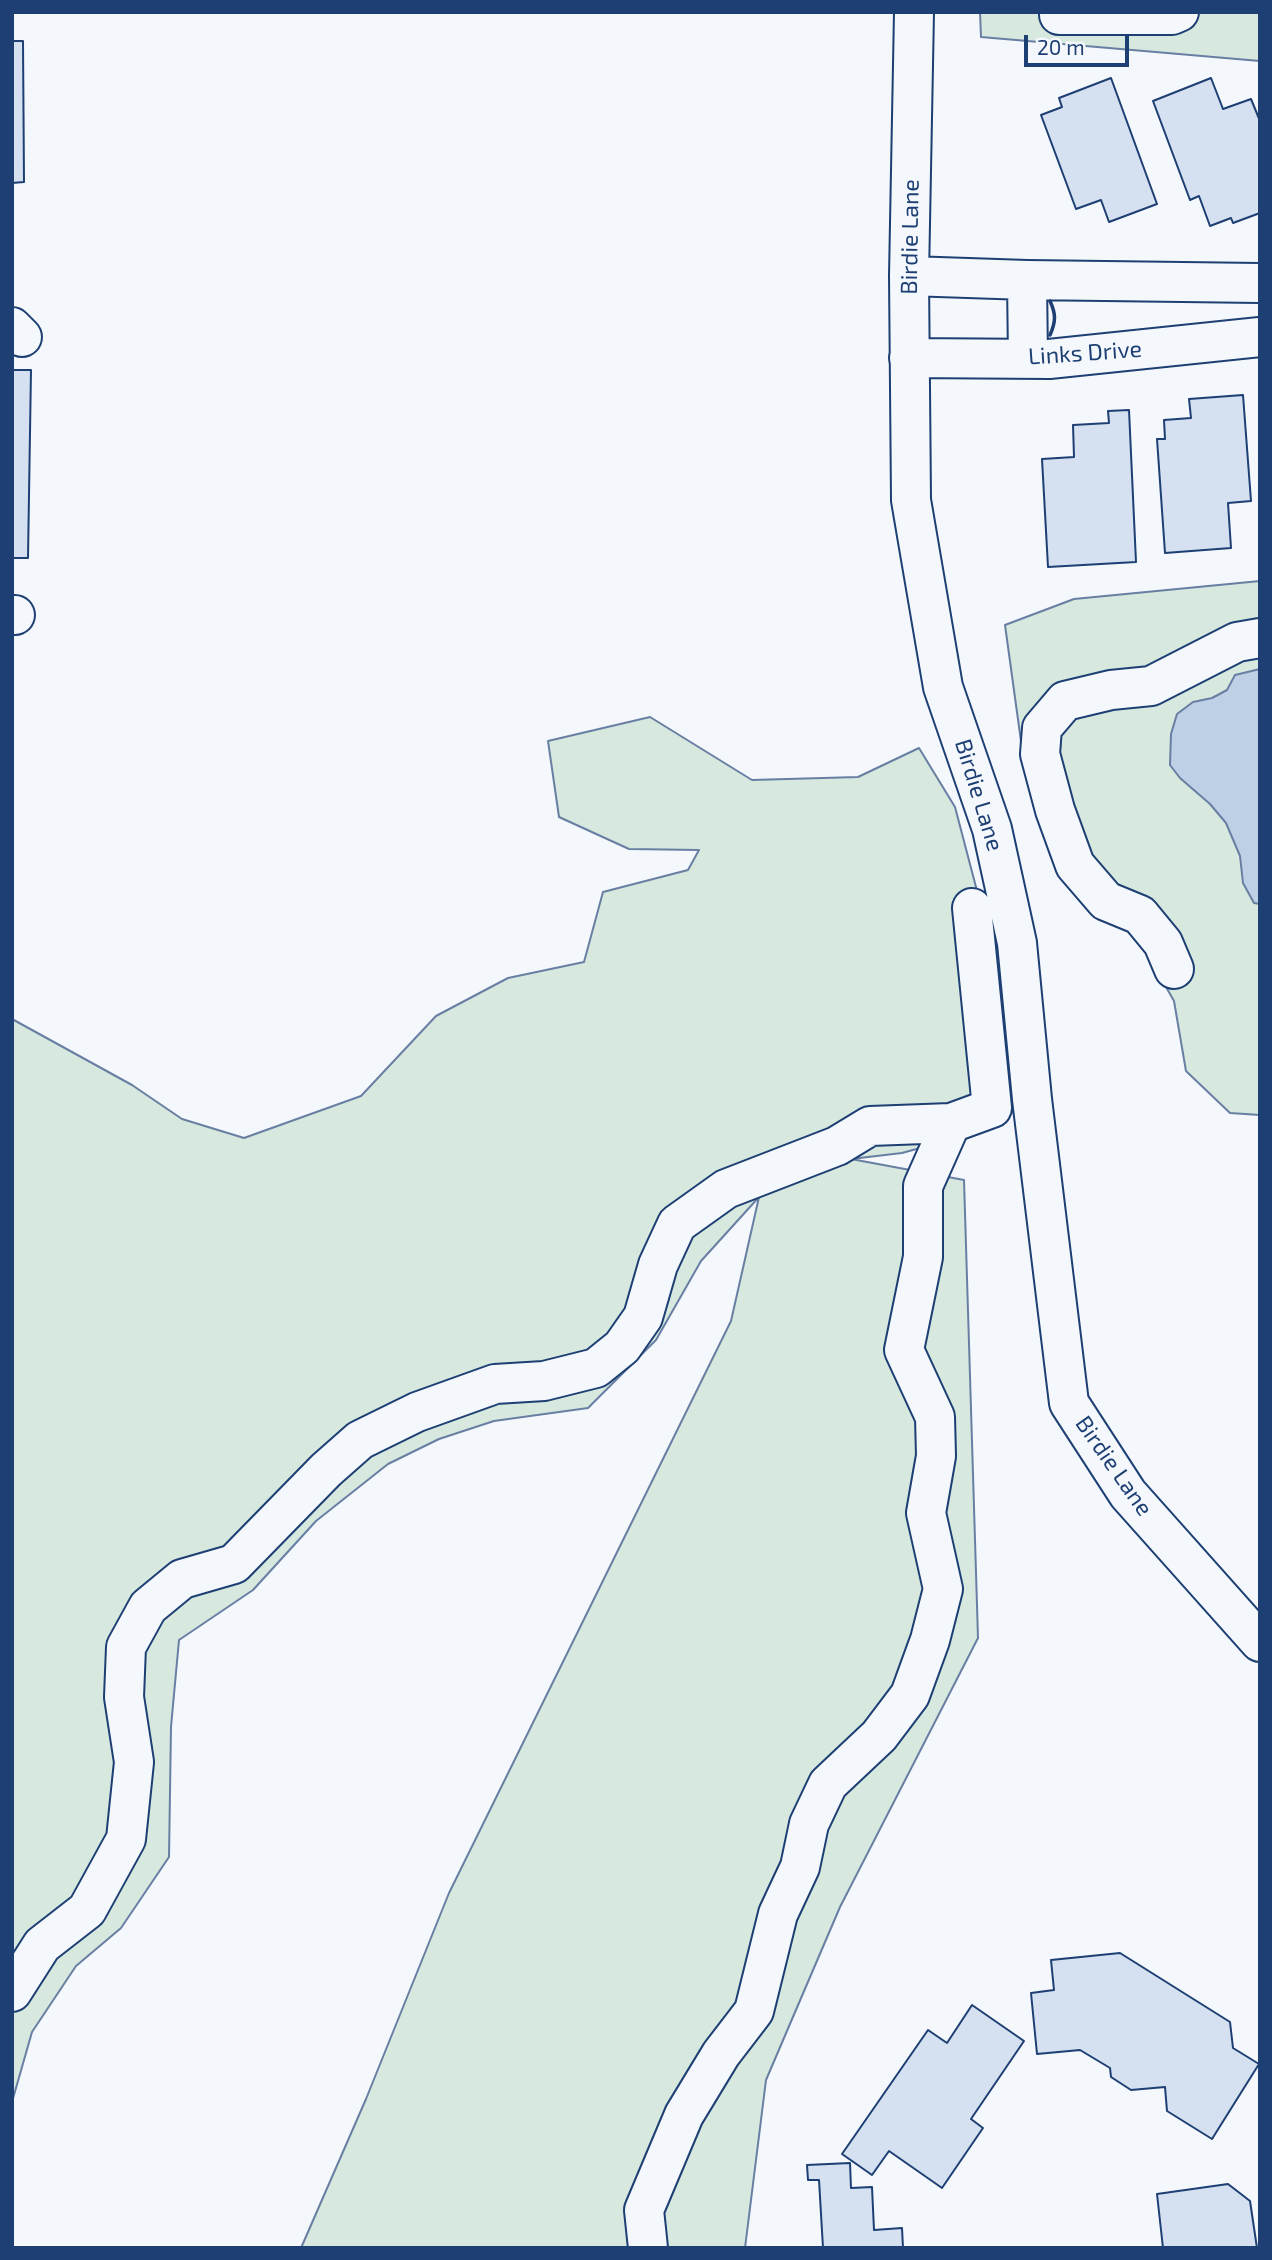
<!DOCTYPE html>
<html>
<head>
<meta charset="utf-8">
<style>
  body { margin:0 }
  #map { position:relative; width:1272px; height:2260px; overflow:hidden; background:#f4f7fb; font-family:"Exo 2",sans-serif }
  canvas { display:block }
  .frame { position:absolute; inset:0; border:14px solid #1d3f73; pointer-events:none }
  .scale { position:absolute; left:1024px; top:35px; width:105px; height:32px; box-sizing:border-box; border:4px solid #1d3f73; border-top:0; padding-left:9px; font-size:21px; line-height:24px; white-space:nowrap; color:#1d3f73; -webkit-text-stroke:5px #f4f7fb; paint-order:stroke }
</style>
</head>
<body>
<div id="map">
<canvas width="1272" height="2260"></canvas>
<div class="frame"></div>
<div class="scale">20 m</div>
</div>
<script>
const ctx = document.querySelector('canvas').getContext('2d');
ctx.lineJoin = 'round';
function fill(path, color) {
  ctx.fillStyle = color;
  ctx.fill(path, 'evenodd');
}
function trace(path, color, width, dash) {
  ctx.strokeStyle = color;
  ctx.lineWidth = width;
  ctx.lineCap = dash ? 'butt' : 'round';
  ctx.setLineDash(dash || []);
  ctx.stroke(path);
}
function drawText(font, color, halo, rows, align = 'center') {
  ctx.font = font + ' "Exo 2",sans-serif';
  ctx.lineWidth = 5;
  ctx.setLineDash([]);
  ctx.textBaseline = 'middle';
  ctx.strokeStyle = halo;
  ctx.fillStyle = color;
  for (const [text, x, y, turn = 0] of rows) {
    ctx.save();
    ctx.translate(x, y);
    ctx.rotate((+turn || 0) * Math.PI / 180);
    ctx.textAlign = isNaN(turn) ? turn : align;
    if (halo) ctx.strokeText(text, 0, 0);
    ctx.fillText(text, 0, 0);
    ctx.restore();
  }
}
const green = new Path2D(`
  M980 12H1260V61L981 37Z
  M1260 581V1115L1230 1113 1186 1071 1174 1001 1133 929 1024 763 1005 625 1074 599Z
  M650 717 752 780 858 777 919 748 955 807 992 948 1003 1125 902 1153 851 1159 964 1180 978 1638 840 1907 766 2080 745 2248H301L366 2099 449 1893 731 1321 759 1197 701 1261 656 1340 588 1408 494 1421 439 1439 388 1464 316 1521 253 1590 179 1640 171 1727 169 1857 121 1928 76 1966 32 2032 12 2102V1019L132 1085 182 1119 244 1138 361 1096 436 1016 508 978 584 962 603 892 688 870 699 850 629 849 559 817 548 741Z`);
fill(green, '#d7e8df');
trace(green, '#687fa3', 2);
const water = new Path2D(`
  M1260 669V904L1254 903 1243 883 1240 856 1226 823 1210 804 1180 778 1170 765 1171 734 1177 714 1193 702 1212 698 1227 690 1235 675Z`);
fill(water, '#bed0e5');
trace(water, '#687fa3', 2);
const building = new Path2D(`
  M12 41H23L24 182 12 183Z
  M1111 78 1157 204 1109 222 1101 200 1076 209 1041 115 1062 107 1059 98Z
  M1211 78 1223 109 1251 99 1260 121V213L1233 223 1231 218 1210 226 1199 196 1190 200 1153 101Z
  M12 370H31L28 558H12Z
  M1243 395 1251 501 1228 503 1231 548 1165 553 1157 439H1165L1164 420 1191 418 1189 399Z
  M1129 410 1136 562 1048 567 1042 459 1074 457 1073 425 1109 423 1108 411Z
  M1120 1953 1230 2022 1233 2048 1259 2064 1212 2139 1167 2111 1165 2087 1131 2090 1111 2077 1110 2068 1080 2050 1037 2054 1031 1993 1054 1990 1051 1960Z
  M972 2005 1024 2041 971 2119 983 2128 942 2188 889 2151 872 2175 842 2154 928 2030 947 2043Z
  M850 2163 851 2188 872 2187 874 2230 902 2228 903 2248H823L819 2180H808L807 2165Z
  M1228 2184 1250 2201 1257 2248H1163L1157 2194Z`);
fill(building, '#d5e0f0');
trace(building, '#1d3f73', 2);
const minor = new Path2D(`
  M914 12 909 276 911 500 943 687 992 829 1017 943 1032 1099 1069 1403 1128 1494 1260 1642
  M1059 15H1172L1179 12
  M909 276 1027 280 1260 283
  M1027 280 1028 359
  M12 327 22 337
  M909 358 1049 359 1260 337
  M12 615H15
  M1174 969 1163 943 1140 915 1106 901 1075 865 1055 810 1040 754 1042 728 1065 701 1111 690 1151 686 1237 642 1260 638
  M12 1992 42 1945 87 1910 126 1839 134 1762 124 1697 126 1647 148 1607 182 1579 234 1564 326 1470 360 1440 417 1412 495 1384 544 1381 596 1368 622 1347 643 1317 658 1265 677 1224 726 1189 837 1146 870 1126 951 1123 992 1108 972 908
  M648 2248 644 2210 684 2115 721 2054 754 2011 778 1914 800 1867 809 1824 828 1784 879 1736 910 1695 930 1640 943 1589 926 1513 936 1456 935 1417 904 1350 923 1257V1186L951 1123`);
trace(minor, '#1d3f73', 42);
trace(minor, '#f4f7fb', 38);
trace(new Path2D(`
  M1050 335C1056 321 1056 314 1050 301`), '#1d3f73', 3.5);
drawText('23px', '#1d3f73', '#f4f7fb', [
  ["Birdie Lane",910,237,-89],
  ["Links Drive",1085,353,-4],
  ["Birdie Lane",979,795,73],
  ["Birdie Lane",1114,1466,55]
]);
</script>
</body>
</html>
